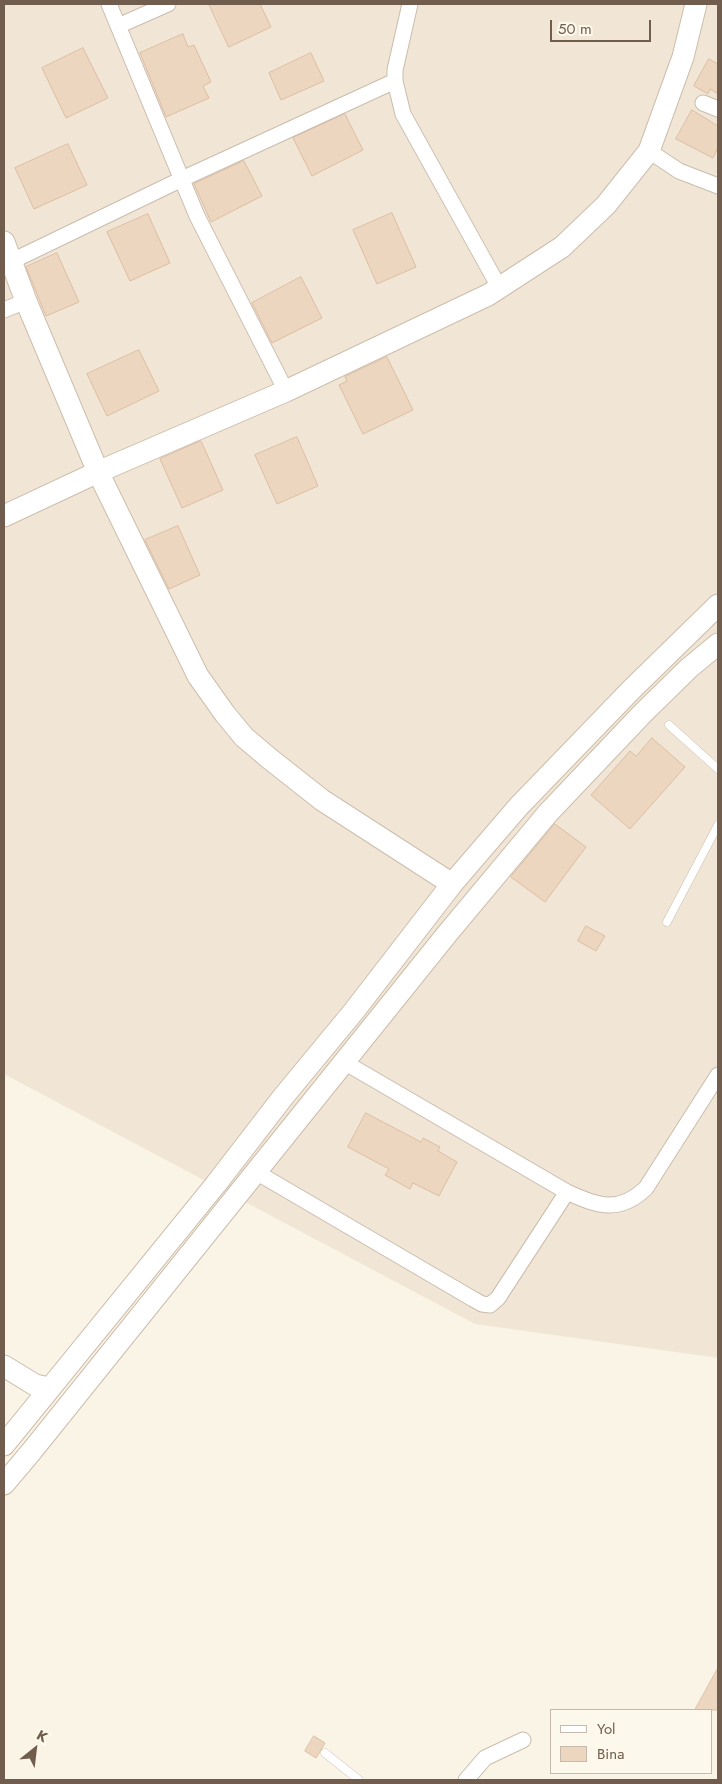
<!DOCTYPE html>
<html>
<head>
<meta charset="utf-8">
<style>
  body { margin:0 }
  #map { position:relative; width:722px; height:1784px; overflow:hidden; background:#faf4e6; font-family:Jost,sans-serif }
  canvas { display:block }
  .frame { position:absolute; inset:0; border:5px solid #705d4d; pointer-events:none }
  .legend { position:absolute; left:550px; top:1709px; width:162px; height:65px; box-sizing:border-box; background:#fdf8ec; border:1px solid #c5baac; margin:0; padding:6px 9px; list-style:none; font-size:15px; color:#705d4d }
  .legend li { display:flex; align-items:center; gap:10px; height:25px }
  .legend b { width:25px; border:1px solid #c5baac }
  .north { position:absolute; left:10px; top:1724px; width:50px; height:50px; -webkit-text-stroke:4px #fdf8ec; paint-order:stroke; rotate:29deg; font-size:14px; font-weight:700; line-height:20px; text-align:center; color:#705d4d }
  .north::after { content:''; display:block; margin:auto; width:18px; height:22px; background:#705d4d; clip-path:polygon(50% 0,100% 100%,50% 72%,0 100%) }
  .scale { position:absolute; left:550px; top:20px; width:101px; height:22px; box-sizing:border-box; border:2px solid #705d4d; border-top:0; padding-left:6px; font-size:15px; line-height:18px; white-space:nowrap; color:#705d4d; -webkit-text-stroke:4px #fdf8ec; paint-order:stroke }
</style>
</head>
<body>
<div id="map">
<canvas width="722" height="1784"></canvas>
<div class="frame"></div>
<ul class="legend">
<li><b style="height:6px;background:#fff"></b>Yol</li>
<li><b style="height:14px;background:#ecd6c0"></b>Bina</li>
</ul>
<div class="north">K</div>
<div class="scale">50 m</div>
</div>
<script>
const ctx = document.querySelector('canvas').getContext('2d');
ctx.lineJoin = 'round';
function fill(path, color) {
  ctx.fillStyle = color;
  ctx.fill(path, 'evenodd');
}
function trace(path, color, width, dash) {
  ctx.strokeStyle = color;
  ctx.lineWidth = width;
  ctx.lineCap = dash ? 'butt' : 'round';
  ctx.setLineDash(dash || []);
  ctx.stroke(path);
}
fill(new Path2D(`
  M4 4H718V1358L475 1324 4 1074Z`), '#f1e6d5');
const building = new Path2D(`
  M209 4H260L271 27 229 47Z
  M183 34 188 47 194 45 211 82 203 86 209 98 166 117 140 53Z
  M83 48 108 98 66 118 42 68Z
  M311 53 324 81 281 100 269 73Z
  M709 59 718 64V94L710 89 708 94 694 86Z
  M692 110 718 126V147L713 158 676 139Z
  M345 114 363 150 312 176 293 138Z
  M68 144 87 185 34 209 15 168Z
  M244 161 262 196 211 222 194 184Z
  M392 213 416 267 377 284 353 230Z
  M148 214 170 263 130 281 107 232Z
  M57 253 79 302 46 316 26 267Z
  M301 277 322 318 272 343 252 303Z
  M139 350 159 391 107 416 87 374Z
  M387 357 413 410 363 434 339 385 347 381 345 377Z
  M297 437 318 486 277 504 255 455Z
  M201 441 223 490 182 508 160 459Z
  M178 526 200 575 169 589 145 540Z
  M652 738 685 767 630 829 591 795 630 751 636 756Z
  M555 824 586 847 545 902 511 877Z
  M586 926 605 936 596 951 578 941Z
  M366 1113 421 1142 423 1138 440 1147 438 1151 457 1162 439 1196 413 1183 410 1189 385 1175 389 1169 348 1147Z
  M718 1668V1710H695Z
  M314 1736 325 1743 316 1758 305 1751Z`);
fill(building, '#ecd6c0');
trace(building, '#ddbea2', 1);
const lane = new Path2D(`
  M669 725 718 769
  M667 922 718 825
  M325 1753 359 1780`);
const street = new Path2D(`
  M109 4 197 216 286 391
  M410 4 395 70V81L403 114 499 287
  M118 26 168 4
  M703 103 718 109
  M649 151 679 171 718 186
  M10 262 182 179 395 81
  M4 310 26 301
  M344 1062 567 1192C597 1206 619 1214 646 1188L718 1075
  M256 1172 473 1299 482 1304 490 1305 498 1298 567 1192
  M466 1780 485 1758 523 1740`);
const secondary = new Path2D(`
  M4 242 26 301 98 472 198 676 225 714 244 737 270 759 322 800 452 884
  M4 516 98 472 286 391 488 295 562 247 606 205 649 151 683 57 696 4
  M4 1366 35 1385 49 1388
  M4 1445 216 1184 283 1097 354 1011 452 884 519 806 631 690 718 605
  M4 1484 31 1452 447 934 548 813 643 713 689 668 718 644`);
trace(lane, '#cabcad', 9);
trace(street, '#cabcad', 17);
trace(secondary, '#cdbdab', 23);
trace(lane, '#fff', 8);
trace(street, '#fff', 15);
trace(secondary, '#fff', 21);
</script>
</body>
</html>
